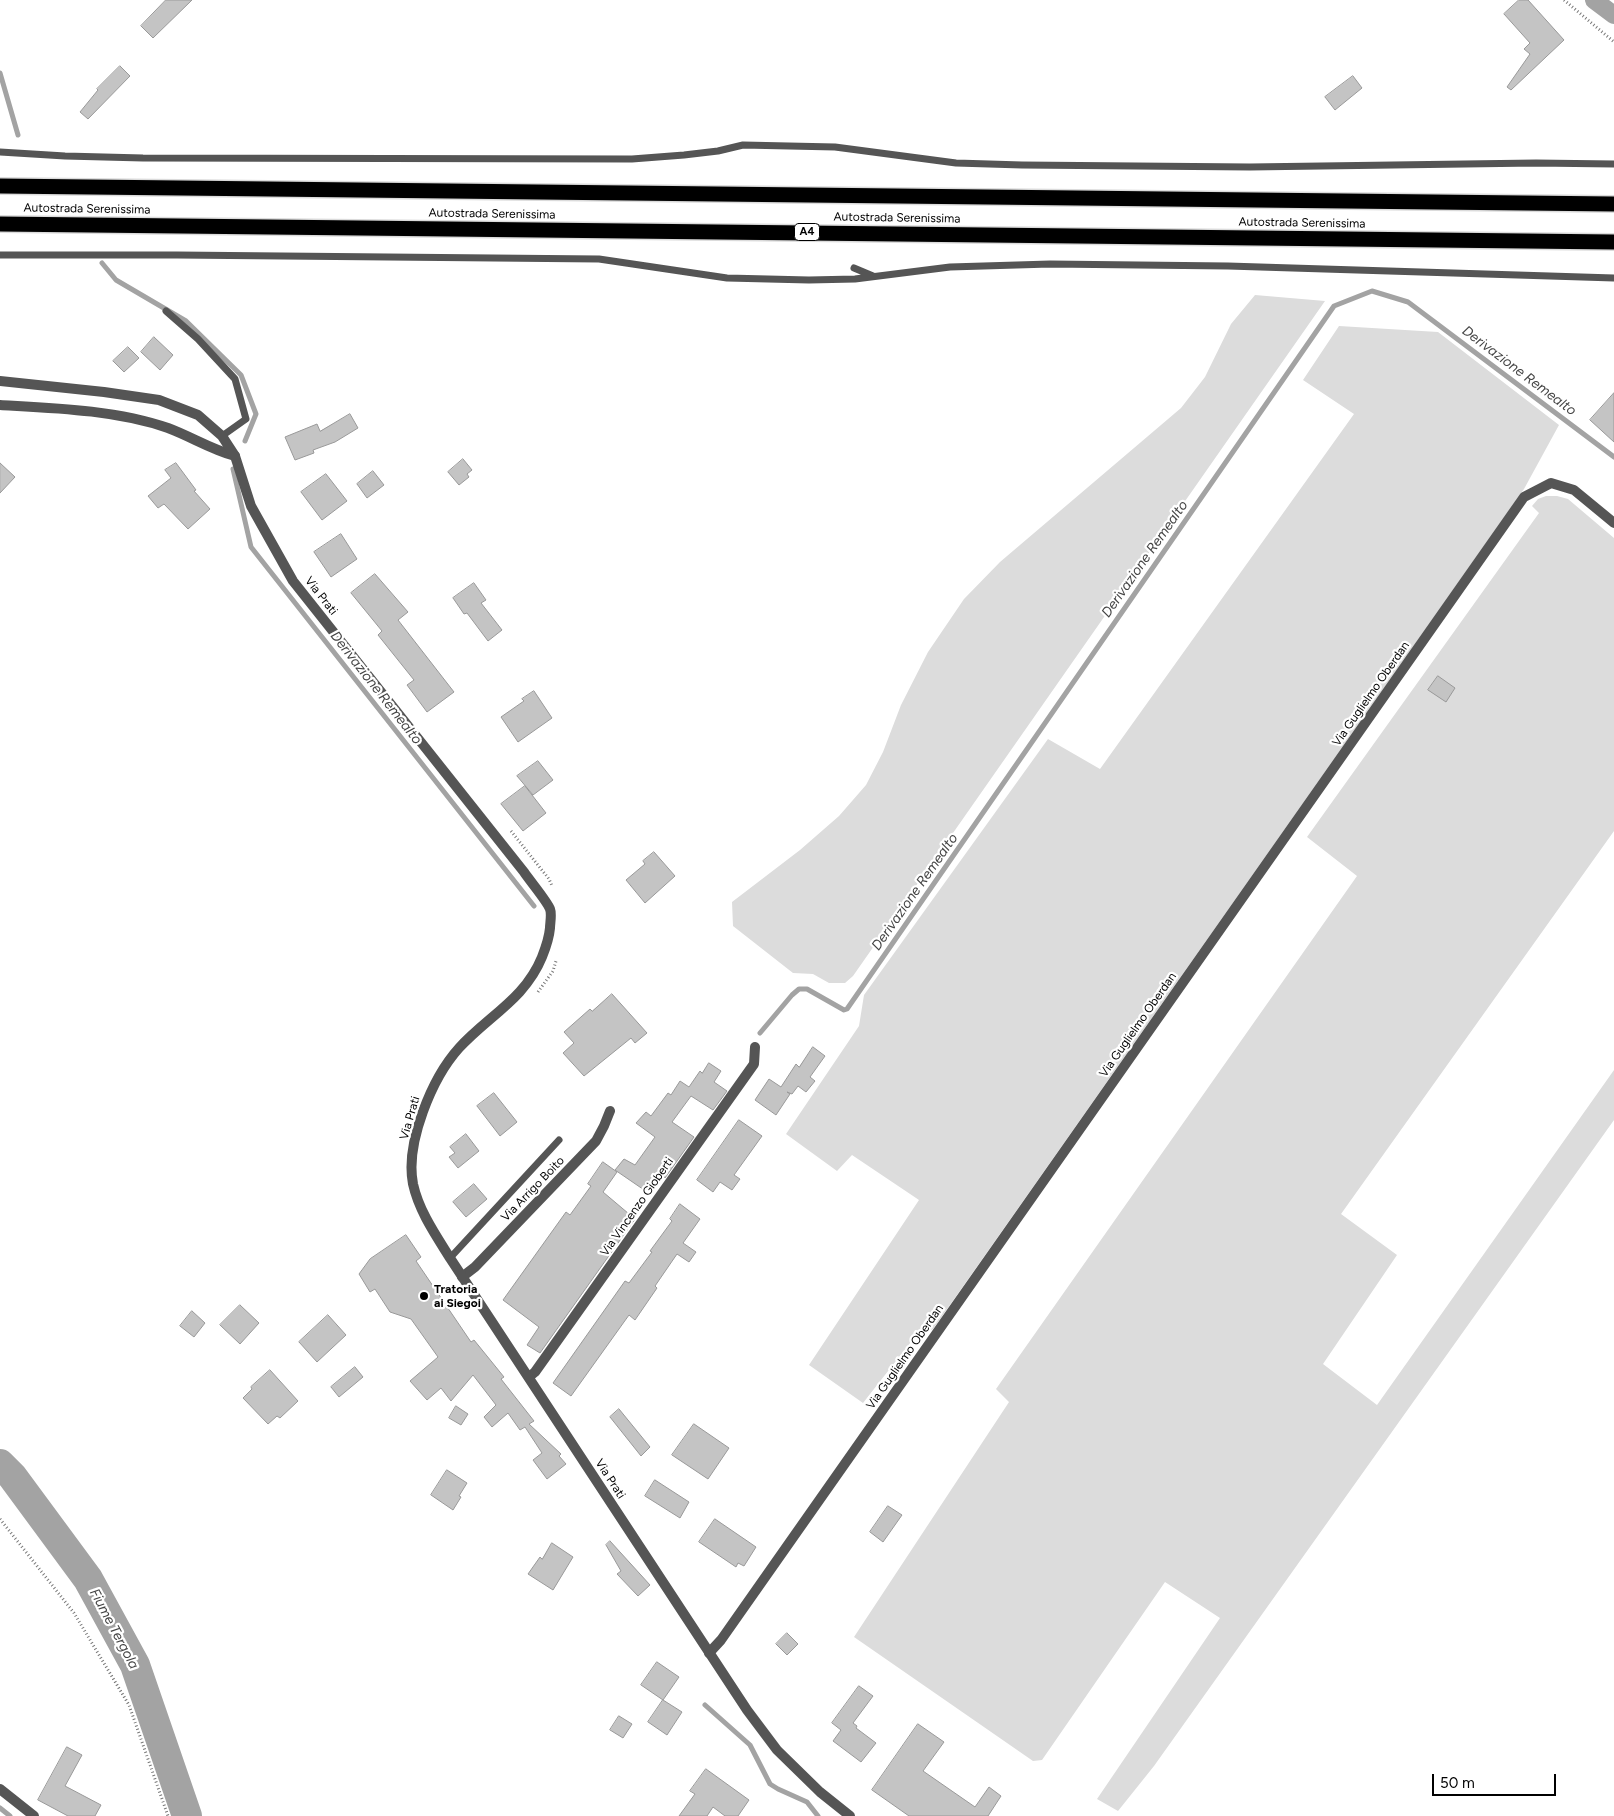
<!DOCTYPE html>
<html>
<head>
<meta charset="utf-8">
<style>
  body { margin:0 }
  #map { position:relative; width:1614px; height:1816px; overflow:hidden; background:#fff; font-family:Figtree,sans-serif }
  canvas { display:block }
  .scale { position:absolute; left:1432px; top:1774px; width:124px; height:22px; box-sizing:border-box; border:2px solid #000; border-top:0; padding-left:6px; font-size:15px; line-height:18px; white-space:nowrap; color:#000; -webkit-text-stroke:4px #fff; paint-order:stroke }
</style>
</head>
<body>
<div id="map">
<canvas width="1614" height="1816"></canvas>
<div class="scale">50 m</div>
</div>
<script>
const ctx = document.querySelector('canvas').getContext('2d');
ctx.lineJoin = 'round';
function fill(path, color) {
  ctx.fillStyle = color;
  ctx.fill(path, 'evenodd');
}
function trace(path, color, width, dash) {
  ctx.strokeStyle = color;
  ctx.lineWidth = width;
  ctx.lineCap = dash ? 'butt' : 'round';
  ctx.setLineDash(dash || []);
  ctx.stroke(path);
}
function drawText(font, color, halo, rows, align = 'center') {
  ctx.font = font + ' Figtree,sans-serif';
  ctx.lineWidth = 4.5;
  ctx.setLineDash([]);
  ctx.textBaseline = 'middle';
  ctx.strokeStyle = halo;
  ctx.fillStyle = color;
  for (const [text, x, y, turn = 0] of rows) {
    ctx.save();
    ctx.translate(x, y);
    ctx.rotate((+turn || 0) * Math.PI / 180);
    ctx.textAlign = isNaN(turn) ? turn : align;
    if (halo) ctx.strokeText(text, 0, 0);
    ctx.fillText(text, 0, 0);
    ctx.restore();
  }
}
fill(new Path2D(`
  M1255 295 1325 301 853 976 845 983H829L813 974 793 973 733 926 732 902 800 850 839 816 866 785 883 752 901 705 928 652 964 599 1000 562 1181 408 1205 377 1231 324Z
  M1339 326 1438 332 1559 425 1524 489 933 1329 914 1338 863 1403 809 1365 919 1200 852 1155 837 1171 786 1134 859 1026 864 995 1048 739 1100 769 1354 414 1303 380Z
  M1546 496H1557L1568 499 1614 538V831L1341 1214 1397 1255 1323 1364 1377 1405 1614 1070V1120L1154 1766 1118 1811 1097 1799 1220 1618 1165 1582 1042 1760 1033 1761 854 1637 1009 1402 996 1389 1357 876 1307 837 1539 513 1532 506 1538 499Z`), '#dcdcdc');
trace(new Path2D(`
  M0 73 18 135
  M102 263 116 280 186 321 241 375 256 414 245 441
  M233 469 251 547 534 906
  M760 1033 792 995 799 989H807L844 1010 847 1009 1334 306 1372 291 1408 302 1614 457
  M705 1705 750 1745 770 1784 778 1789 807 1802 818 1816
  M0 1808 10 1816`), '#a3a3a3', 5);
trace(new Path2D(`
  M1594 0 1614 15`), '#a3a3a3', 18);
trace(new Path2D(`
  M0 1464 12 1476 88 1579 135 1665 187 1816`), '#a3a3a3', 30);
const building = new Path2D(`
  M166 0H192L153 38 141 26Z
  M1519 0H1528L1564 40 1511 90 1507 87 1530 54 1524 49 1530 43 1504 14Z
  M120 66 130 76 88 119 80 112 98 90 97 89Z
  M1353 76 1362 88 1335 110 1325 97Z
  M154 337 173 355 160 370 141 352Z
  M128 347 139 358 124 372 113 361Z
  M1614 393V442L1590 420Z
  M350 414 358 428 335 442 313 450 314 453 295 460 285 437 317 424 320 431Z
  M463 459 472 470 467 474 469 477 459 485 448 472Z
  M0 463 15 477 0 493Z
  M176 463 196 490 194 491 210 509 188 529 164 504 158 508 148 496 171 478 165 470Z
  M373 471 384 485 367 498 357 484Z
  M326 474 347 501 322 520 301 492Z
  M341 534 357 559 331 577 314 552Z
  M375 574 408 612 398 620 454 692 427 712 407 685 414 680 378 635 382 631 351 593Z
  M474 583 486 600 481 603 502 630 488 641 467 613 464 614 453 598Z
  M1438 676 1455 688 1446 702 1428 690Z
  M534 691 552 718 518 742 501 717 524 701 522 699Z
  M538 761 553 780 533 795 517 776Z
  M525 786 546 813 523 831 501 804Z
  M654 852 675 876 645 903 626 880 645 864 643 861Z
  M612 994 647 1033 635 1043 631 1038 584 1076 563 1053 574 1043 564 1032 590 1009 592 1011Z
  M813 1047 825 1056 810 1077 815 1081 806 1092 798 1086 792 1094 787 1092 790 1094 776 1115 755 1100 769 1079 781 1087 796 1064 799 1067Z
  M709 1063 721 1071 714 1082 727 1091 713 1110 691 1096 672 1122 694 1137 665 1178 663 1176 650 1194 615 1170 624 1159 635 1165 655 1137 636 1123 646 1112 651 1116 668 1093 671 1095 680 1081 689 1087 700 1071 702 1073Z
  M494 1093 517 1122 500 1136 477 1106Z
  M739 1120 762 1136 734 1175 740 1179 732 1190 720 1182 713 1192 697 1180Z
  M466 1134 479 1151 458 1168 449 1157 455 1153 450 1147Z
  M603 1162 617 1172 603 1192 635 1219 540 1353 527 1345 539 1327 503 1300 566 1212 570 1215 591 1186 588 1184Z
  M474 1184 487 1199 466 1217 453 1202Z
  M680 1204 700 1219 683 1243 696 1252 689 1262 677 1254 655 1286 657 1288 635 1320 629 1315 571 1396 553 1383 625 1281 629 1283 652 1252 650 1251 672 1221 670 1219Z
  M406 1235 421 1257 416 1261 471 1342 474 1340 504 1377 501 1379 534 1421 529 1424 561 1454 559 1456 566 1464 547 1479 533 1460 542 1453 525 1427 520 1430 508 1413 492 1427 484 1417 496 1405 473 1375 451 1401 441 1388 427 1400 410 1381 438 1357 411 1319 390 1312 375 1289 370 1292 359 1274 370 1259Z
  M240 1305 259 1323 240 1344 220 1325Z
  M192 1311 205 1323 194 1337 180 1326Z
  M328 1315 346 1335 317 1362 299 1342Z
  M355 1367 363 1377 339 1397 331 1387Z
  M270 1370 298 1401 280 1418 277 1416 268 1424 243 1398 252 1389 251 1387Z
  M456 1406 468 1414 461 1425 449 1418Z
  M619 1409 650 1447 641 1456 610 1417Z
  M694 1424 729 1448 708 1479 672 1455Z
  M447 1470 467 1483 459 1496 461 1497 453 1510 431 1495Z
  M655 1480 689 1502 680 1518 645 1496Z
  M888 1506 902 1515 883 1542 870 1532Z
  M715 1519 756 1547 744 1566 738 1563 736 1567 699 1542Z
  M610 1541 650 1585 638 1596 617 1574 621 1571 606 1545Z
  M552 1543 573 1557 553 1590 528 1574 540 1557 542 1559Z
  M787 1633 798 1644 787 1655 776 1644Z
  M657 1662 679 1677 663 1700 641 1685Z
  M859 1686 873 1696 853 1723 857 1726 856 1728 876 1743 861 1762 833 1741 841 1730 832 1723Z
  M663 1700 682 1712 667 1735 648 1722Z
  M619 1716 632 1724 623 1738 610 1730Z
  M918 1724 944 1742 923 1771 975 1807 989 1787 1001 1796 988 1816H909L872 1790Z
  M67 1747 82 1755 65 1786 101 1805 95 1816H68L38 1800Z
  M706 1769 749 1800 738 1816H725L713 1807 707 1816H679L695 1794 690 1791Z`);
fill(building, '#c4c4c4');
trace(building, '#999', 1);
const motorway = new Path2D(`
  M0 186 1614 204
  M0 224 1614 242`);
trace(motorway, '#dbdbdb', 18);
trace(new Path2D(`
  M1564 0 1614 42
  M511 831 549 879 552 886
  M538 992 553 971 556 961
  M0 1519 74 1613 129 1705 168 1816`), '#777', 3, [1, 2.5]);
trace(new Path2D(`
  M0 152 65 156 143 158 632 159 684 155 718 151 743 145 835 147 956 163 1022 165 1250 167 1536 163 1614 164
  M0 255H177L599 259 727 278 809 280 855 279 950 267 1050 264 1228 266 1614 278
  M854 268 873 276
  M166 311 198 339 235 379 246 419 222 436
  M450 1258 559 1140`), '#555', 7);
trace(new Path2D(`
  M0 405C54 408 116 410 168 428 192 437 210 449 235 456
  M462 1277 475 1267 596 1141 604 1126 610 1111
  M529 1377 535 1372 754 1064 755 1047
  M709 1653 721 1640 1524 497 1551 483 1574 490 1614 523
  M0 1789 34 1816`), '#555', 10);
trace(new Path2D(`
  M0 381 104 392 159 400 198 415 222 436 235 456 251 506 293 581 524 872C530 881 547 901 550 909 552 914 550 923 550 928 549 939 546 947 542 957 525 999 488 1016 459 1048 432 1078 405 1143 413 1184 419 1211 435 1234 450 1258L747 1710 777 1750 820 1792 850 1816`), '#555', 10);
trace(motorway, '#000', 15);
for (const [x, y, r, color] of [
  [424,1296,5,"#000"]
]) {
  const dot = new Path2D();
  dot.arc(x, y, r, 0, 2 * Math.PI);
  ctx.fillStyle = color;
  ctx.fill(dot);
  trace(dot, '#fff', 2);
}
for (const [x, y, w] of [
  [807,232,25]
]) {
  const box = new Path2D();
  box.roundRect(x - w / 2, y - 8.5, w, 17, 4);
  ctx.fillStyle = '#fff';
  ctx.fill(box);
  trace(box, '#000', 1);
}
drawText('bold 11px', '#000', null, [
  ["A4",807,232]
]);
drawText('12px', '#000', '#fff', [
  ["Autostrada Serenissima",87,209,1],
  ["Autostrada Serenissima",492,214,1],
  ["Autostrada Serenissima",897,218,1],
  ["Autostrada Serenissima",1302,223,1],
  ["Via Prati",321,596,52],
  ["Via Guglielmo Oberdan",1371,694,-55],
  ["Via Guglielmo Oberdan",1138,1025,-55],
  ["Via Prati",410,1118,-74],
  ["Via Arrigo Boito",533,1189,-46],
  ["Via Vincenzo Gioberti",637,1207,-55],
  ["Via Guglielmo Oberdan",905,1357,-55],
  ["Via Prati",610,1479,57]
]);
drawText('bold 12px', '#000', '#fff', [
  ["Tratoria",434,1289],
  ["ai Siegoi",434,1303]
], 'left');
drawText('italic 14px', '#444', '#fff', [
  ["Derivazione Remealto",1519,371,37],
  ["Derivazione Remealto",1145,559,-55],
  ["Derivazione Remealto",376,688,52],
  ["Derivazione Remealto",915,892,-55],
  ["Fiume Tergola",114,1629,62]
]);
</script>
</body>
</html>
